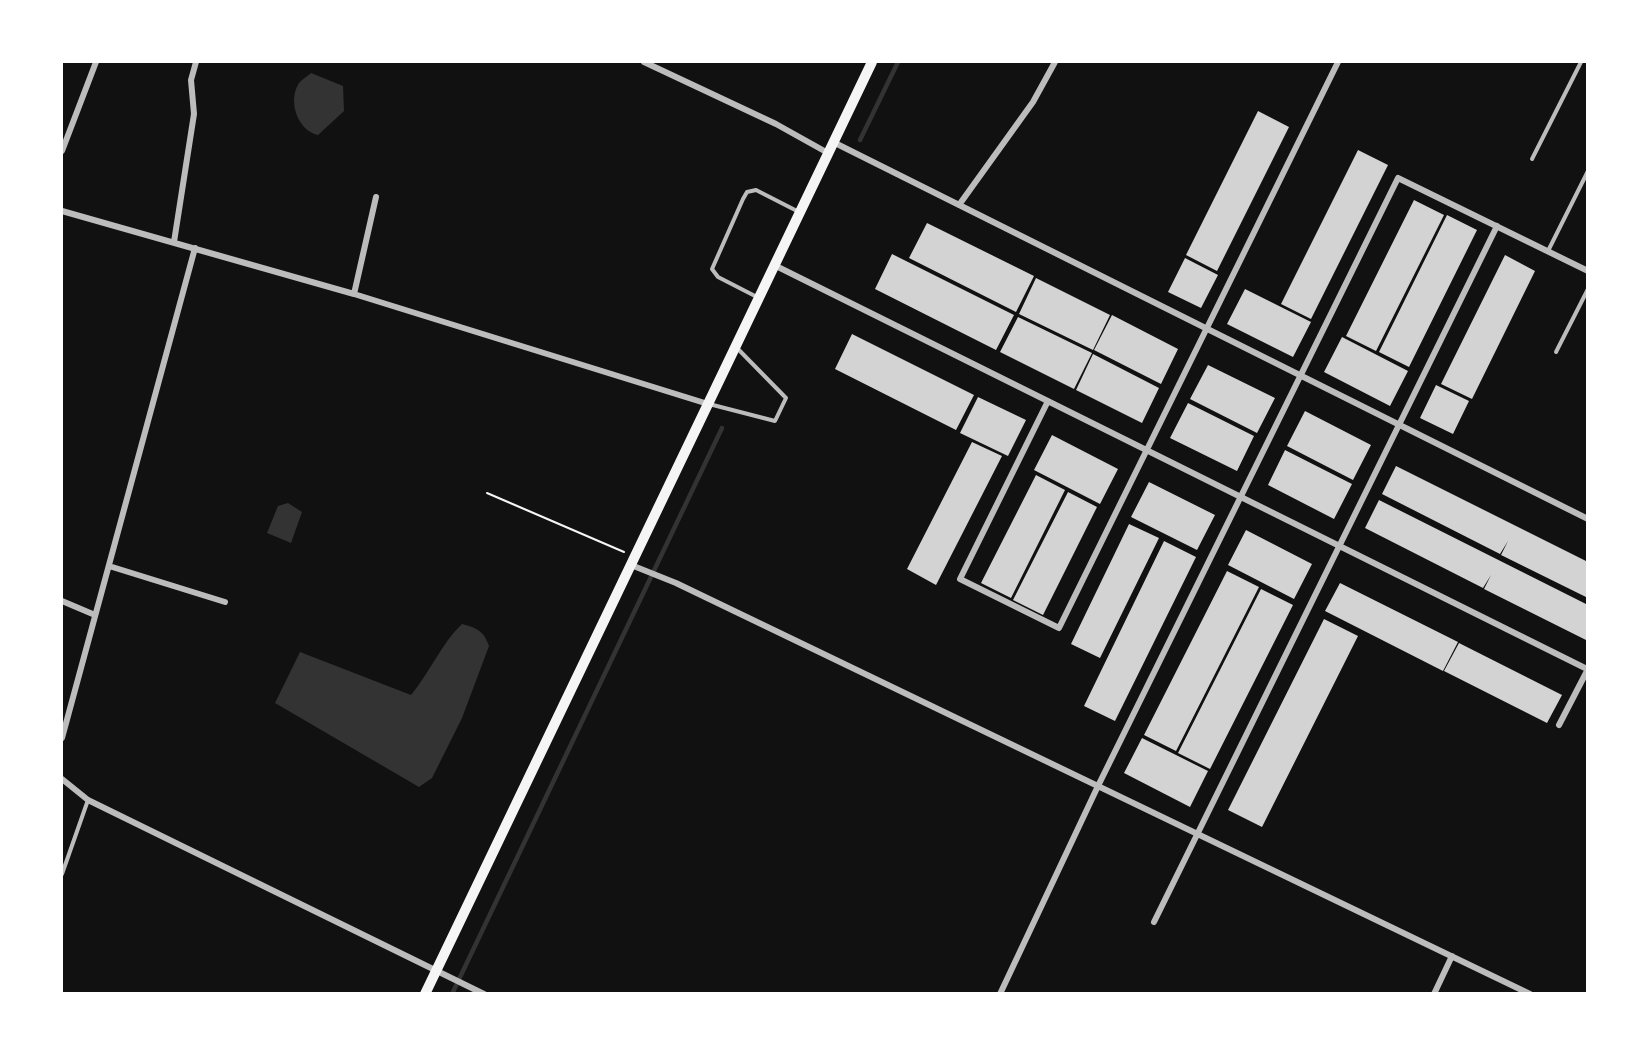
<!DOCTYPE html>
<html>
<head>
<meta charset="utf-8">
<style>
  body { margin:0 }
  #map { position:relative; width:1649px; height:1055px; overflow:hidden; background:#111; font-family:Barlow,sans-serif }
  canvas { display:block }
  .frame { position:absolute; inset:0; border:63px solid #fff; pointer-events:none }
</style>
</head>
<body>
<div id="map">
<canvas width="1649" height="1055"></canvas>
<div class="frame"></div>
</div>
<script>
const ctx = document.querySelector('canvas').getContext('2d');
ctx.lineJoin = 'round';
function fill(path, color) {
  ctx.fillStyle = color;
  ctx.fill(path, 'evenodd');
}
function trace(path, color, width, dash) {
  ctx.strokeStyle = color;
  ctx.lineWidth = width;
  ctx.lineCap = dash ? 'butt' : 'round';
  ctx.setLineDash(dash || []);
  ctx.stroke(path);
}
fill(new Path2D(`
  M311 73 343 86 344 111 318 135C298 131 287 101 299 83 302 79 308 76 311 73Z
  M288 503 302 512 291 543 267 533 278 506Z
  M462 624C477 628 484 631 489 646L462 718 432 778 419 787 275 703 300 652 411 695C430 672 441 644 462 624Z`), '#333');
trace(new Path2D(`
  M860 140 898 62
  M452 994 722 428`), '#333', 4.5);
fill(new Path2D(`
  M1258 111 1289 127 1217 271 1186 255Z
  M1358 150 1388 165 1311 319 1281 304Z
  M1414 200 1444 215 1376 351 1346 336Z
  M1447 215 1477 230 1409 367 1379 352Z
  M927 223 1034 276 1016 312 909 258Z
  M892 254 1014 315 996 350 875 289Z
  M1505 255 1535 271 1472 399 1441 384Z
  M1185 258 1218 275 1201 308 1168 292Z
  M1036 278 1110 315 1093 350 1019 314Z
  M1245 289 1311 322 1293 357 1227 324Z
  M1112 315 1178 349 1161 384 1094 350Z
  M1018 317 1092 353 1074 389 1000 352Z
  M852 334 974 395 956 430 835 369Z
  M1342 337 1408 371 1390 406 1324 372Z
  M1093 354 1159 388 1142 423 1076 390Z
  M1208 365 1275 398 1257 433 1190 399Z
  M1436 385 1469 401 1453 434 1420 418Z
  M978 397 1026 420 1008 456 960 433Z
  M1188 403 1254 436 1237 471 1170 438Z
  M1305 411 1371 445 1353 480 1287 446Z
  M1052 435 1118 469 1100 504 1034 470Z
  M972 442 1002 456 936 585 907 569Z
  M1285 450 1352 484 1334 519 1268 485Z
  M1396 466 1588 562V598L1501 555 1508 541 1500 554 1382 494Z
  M1036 475 1065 490 1011 598 981 583Z
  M1149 482 1215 515 1197 550 1131 517Z
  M1068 492 1097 507 1043 615 1013 600Z
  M1379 500 1588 605V641L1484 589 1491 575 1483 588 1365 528Z
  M1129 524 1159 538 1100 658 1071 644Z
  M1246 530 1312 564 1294 599 1228 565Z
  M1164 541 1196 557 1115 721 1084 706Z
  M1227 571 1259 587 1176 751 1144 735Z
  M1340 583 1458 642 1443 671 1325 611Z
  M1261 589 1293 605 1210 769 1178 753Z
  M1324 619 1358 636 1262 827 1228 810Z
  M1459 643 1562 695 1547 723 1444 671Z
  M1142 738 1208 771 1190 807 1124 773Z`), '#d3d3d3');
trace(new Path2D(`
  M487 493 624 552`), '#f5f5f5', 2);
trace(new Path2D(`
  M1532 159 1581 62
  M1548 251 1588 171
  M757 297 718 277 712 269 743 199 747 192 756 190 799 212
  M1556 352 1588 289
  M709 404 775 421 786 398 737 348
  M62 874 88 800`), '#bcbcbc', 4);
trace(new Path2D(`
  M644 62 776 124 828 153
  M833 142 1588 519
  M62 151 96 62
  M959 205 1033 102 1055 62
  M62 211 354 294 708 404
  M174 242 194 114 191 80 196 62
  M774 265 1587 669
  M354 294 376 197
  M1048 401 960 579 1059 628 1338 62
  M631 565 676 583 1530 994
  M109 566 225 602
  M62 601 95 615
  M1559 725 1588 669
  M62 738 195 248
  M62 779 88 800 484 994
  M1154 922 1497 226
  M1000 994 1098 786 1398 178 1588 271
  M1434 994 1452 956`), '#bcbcbc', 6);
trace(new Path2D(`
  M425 994 872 62`), '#f5f5f5', 10);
</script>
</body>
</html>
